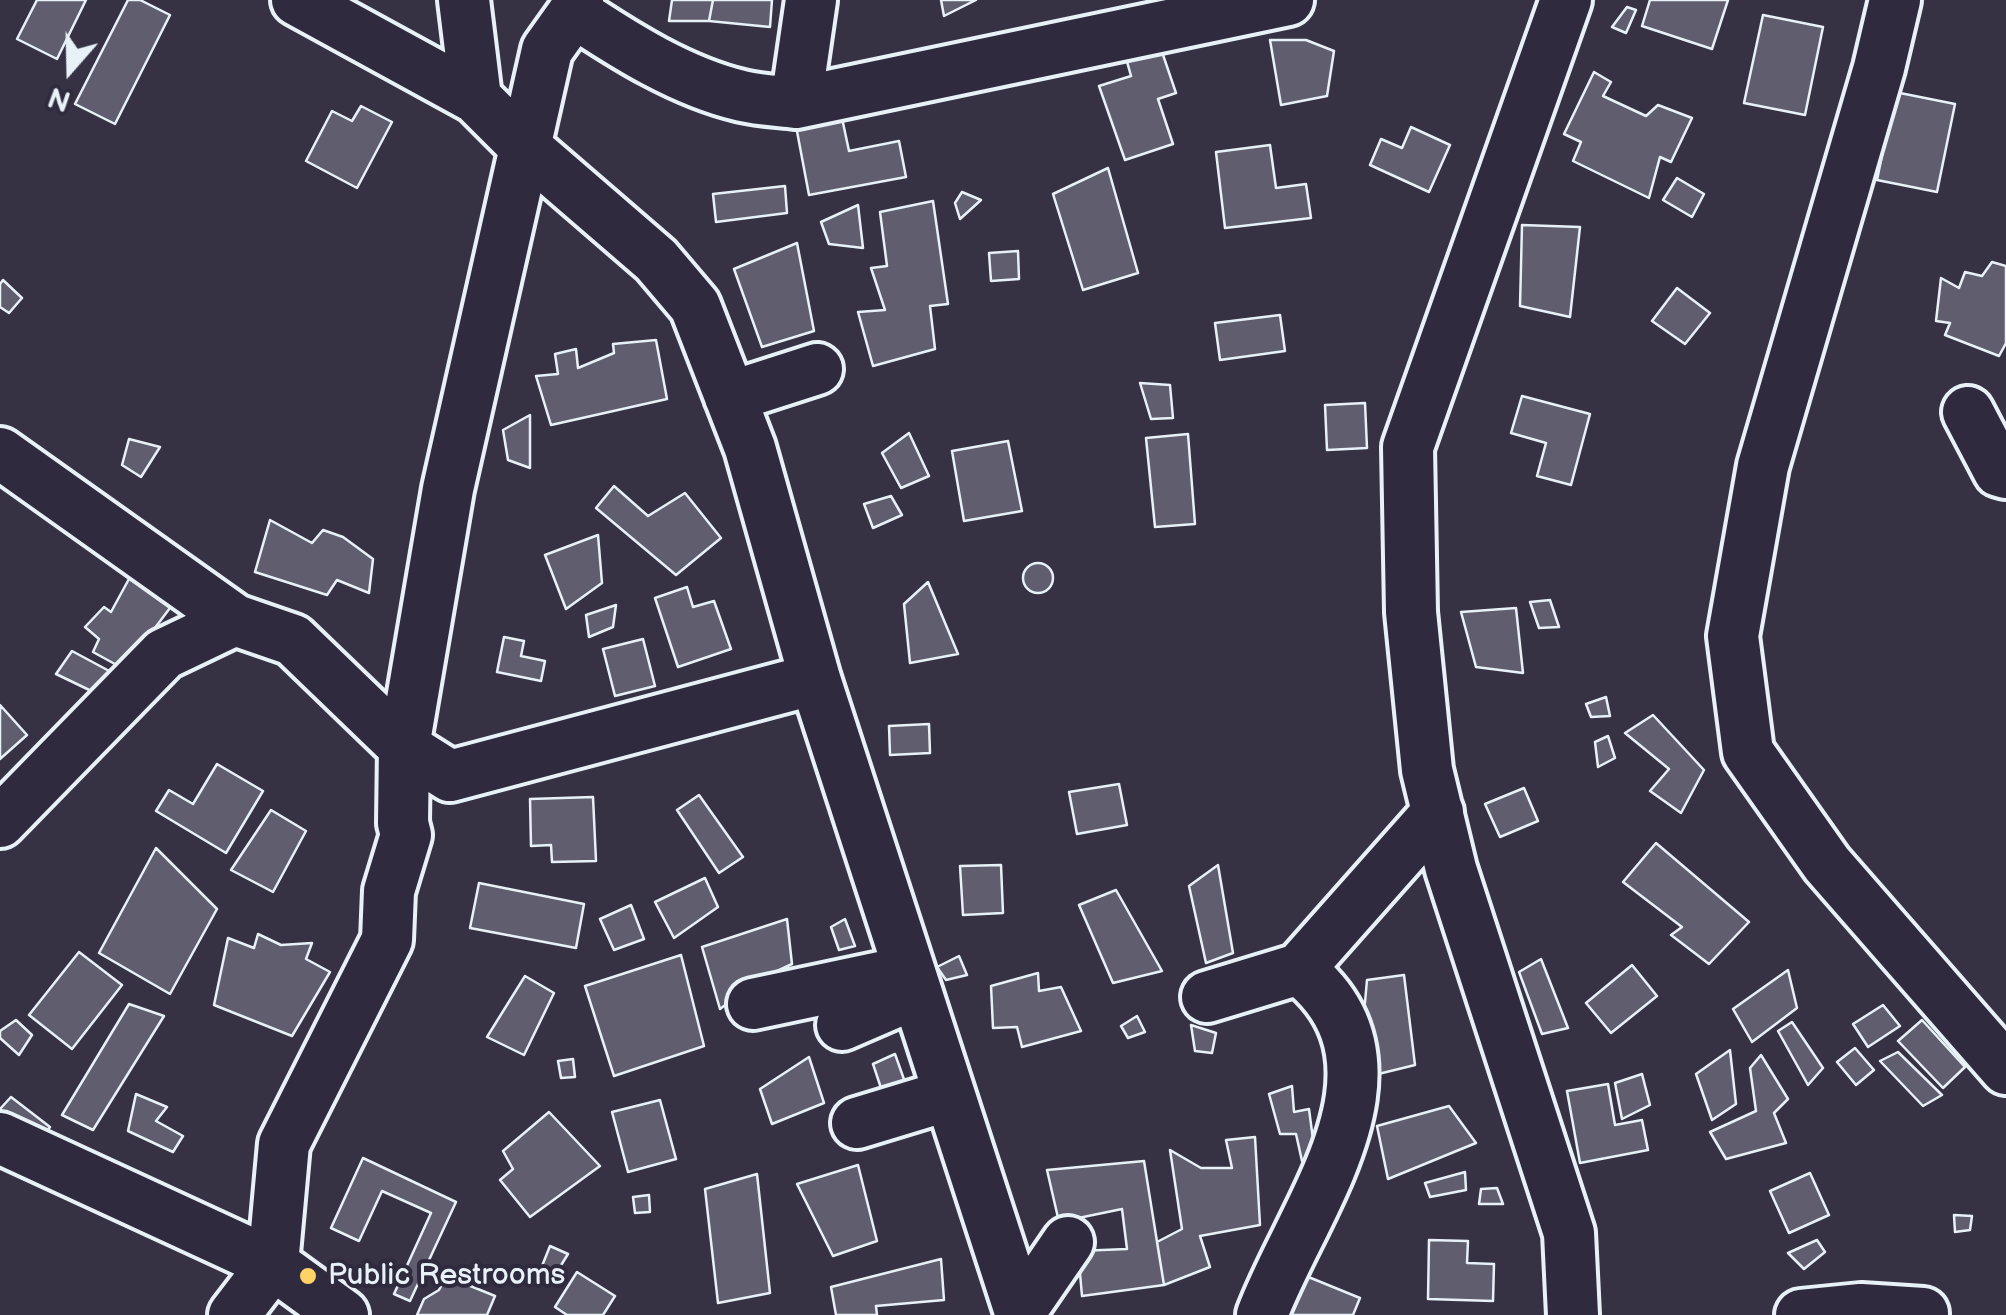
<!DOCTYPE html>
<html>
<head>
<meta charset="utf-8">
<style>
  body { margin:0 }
  #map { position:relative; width:2006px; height:1315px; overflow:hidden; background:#363244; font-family:"Balsamiq Sans",sans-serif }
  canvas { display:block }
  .north { position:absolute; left:20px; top:20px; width:100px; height:100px; -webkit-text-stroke:8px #2f2a3d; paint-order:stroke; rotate:200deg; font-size:28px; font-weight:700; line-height:40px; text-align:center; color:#e8f1f8 }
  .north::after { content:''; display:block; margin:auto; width:35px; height:45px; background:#e8f1f8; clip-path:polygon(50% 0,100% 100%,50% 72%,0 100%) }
</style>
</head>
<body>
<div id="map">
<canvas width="2006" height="1315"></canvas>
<div class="north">N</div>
</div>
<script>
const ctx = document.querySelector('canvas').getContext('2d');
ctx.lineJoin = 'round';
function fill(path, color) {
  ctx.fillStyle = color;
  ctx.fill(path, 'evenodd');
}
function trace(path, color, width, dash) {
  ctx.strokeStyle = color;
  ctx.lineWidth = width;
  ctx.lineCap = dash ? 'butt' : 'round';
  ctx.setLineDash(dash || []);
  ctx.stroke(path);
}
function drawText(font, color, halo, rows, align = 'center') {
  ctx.font = font + ' "Balsamiq Sans",sans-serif';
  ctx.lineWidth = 8;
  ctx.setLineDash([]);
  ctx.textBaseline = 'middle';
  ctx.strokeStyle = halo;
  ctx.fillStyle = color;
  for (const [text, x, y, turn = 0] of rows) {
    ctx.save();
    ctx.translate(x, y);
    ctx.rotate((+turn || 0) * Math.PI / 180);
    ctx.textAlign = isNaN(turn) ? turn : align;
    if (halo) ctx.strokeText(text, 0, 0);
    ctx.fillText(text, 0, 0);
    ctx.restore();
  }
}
const building = new Path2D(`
  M37 0H86L57 59 17 39Z
  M128 0H140L170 15 115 124 75 104Z
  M672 0H713L709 21H669Z
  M713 0H772L770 27 709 21Z
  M941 0H976L944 16Z
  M1650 0H1728L1712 49 1642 26Z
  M1627 7 1636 10 1626 33 1612 27Z
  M1763 15 1823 27 1805 115 1744 103Z
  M1270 40H1306L1334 51 1327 96 1281 105Z
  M1160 46 1176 93 1158 99 1173 144 1125 160 1099 86 1131 76 1126 58Z
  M1594 72 1611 82 1603 96 1646 116 1658 105 1692 118 1671 162 1660 157 1649 198 1573 161 1581 142 1564 134Z
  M1895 92 1955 104 1937 192 1877 180Z
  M361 106 392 122 357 188 306 161 332 111 352 121Z
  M842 118 849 151 899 141 906 177 809 195 796 126Z
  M1411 127 1450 145 1429 192 1370 165 1381 139 1402 148Z
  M1270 145 1276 188 1306 184 1311 218 1225 228 1216 152Z
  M1108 168 1138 273 1083 290 1053 194Z
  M1677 178 1704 194 1692 217 1663 200Z
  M785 186 787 213 716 222 713 194Z
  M962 192 981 200 960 219 955 203Z
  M933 201 948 304 930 306 935 349 873 366 858 312 885 310 871 268 887 266 880 212Z
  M858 205 863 248 829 244 821 222Z
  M1522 225 1580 227 1570 317 1520 306Z
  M797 243 814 331 762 347 734 269Z
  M1018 251 1019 279 991 281 989 253Z
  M1992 262 2006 266V343L1999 356 1945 335 1950 323 1936 321 1941 278 1959 288 1965 272 1982 276Z
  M3 280 22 298 9 313 0 307V284Z
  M1677 288 1710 313 1685 344 1652 321Z
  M1280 315 1285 351 1220 360 1215 323Z
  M656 340 667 399 551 425 536 376 558 374 555 354 576 349 578 368 614 353 613 344Z
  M1140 383 1170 385 1173 418 1151 419Z
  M1522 396 1590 414 1571 485 1537 476 1546 443 1511 433Z
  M1365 403 1367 448 1327 450 1325 405Z
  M530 415V468L508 460 503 430Z
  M909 433 929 476 901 488 882 453Z
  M1188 434 1195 524 1155 527 1146 438Z
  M129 439 160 447 141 477 122 465Z
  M1008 441 1022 511 964 521 952 451Z
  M614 486 648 516 685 493 721 538 676 575 596 508Z
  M891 496 902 515 873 528 864 504Z
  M270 520 312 543 323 530 343 537 373 559 369 593 337 580 327 595 255 572Z
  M598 535 602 583 566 609 545 555Z
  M1023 578a15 15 0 1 1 30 0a15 15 0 1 1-30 0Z
  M136 566 179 596 124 669 93 652 99 639 85 627 104 607 111 612Z
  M928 582 958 654 910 663 904 604Z
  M687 587 693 607 714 601 731 649 678 667 655 598Z
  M1550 600 1559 627 1539 628 1530 602Z
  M616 605 613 627 589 637 586 615Z
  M1516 608 1523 673 1476 667 1461 612Z
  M504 637 524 641 521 656 545 661 541 681 497 672Z
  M643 639 655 686 615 696 603 649Z
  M72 651 126 680 108 699 56 674Z
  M1606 697 1610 716 1591 717 1586 704Z
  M0 705 27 735 0 759Z
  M1653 715 1704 770 1681 813 1650 791 1669 769 1625 733Z
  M929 724 930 753 890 755 889 726Z
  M1608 736 1615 758 1598 767 1595 742Z
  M217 764 263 791 226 853 156 811 169 790 193 804Z
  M1119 784 1127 825 1077 834 1069 792Z
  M1524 788 1538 821 1500 837 1485 804Z
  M699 795 743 857 719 873 677 810Z
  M593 797 596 861 552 862 551 845 531 846 530 799Z
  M271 810 306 831 273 892 231 870Z
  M1656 843 1749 922 1709 964 1671 935 1682 927 1623 882Z
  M156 848 217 909 170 994 99 953Z
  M1001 865 1003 913 963 915 960 866Z
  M1218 865 1233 953 1206 963 1189 886Z
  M705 878 718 907 674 938 655 902Z
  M479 883 584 904 576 948 470 928Z
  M1116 890 1162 971 1113 983 1079 905Z
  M631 905 644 939 614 950 600 919Z
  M787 919 792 964 758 980 720 1009 702 947Z
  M845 919 855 946 839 950 831 927Z
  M258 934 281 945 312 943 306 959 330 972 292 1036 214 1005 228 938 254 948Z
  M79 952 122 985 72 1049 29 1015Z
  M681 955 704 1046 614 1076 585 986Z
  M959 956 967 975 946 980 937 967Z
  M1541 959 1568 1028 1542 1034 1519 972Z
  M1632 965 1657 996 1611 1033 1586 1003Z
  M1788 970 1797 1008 1752 1042 1733 1009Z
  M1038 973 1039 991 1061 987 1081 1031 1022 1047 1017 1027 993 1028 991 986Z
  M1404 975 1415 1065 1358 1079 1367 980Z
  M525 976 554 993 524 1055 487 1037Z
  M129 1004 164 1016 93 1130 62 1115Z
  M1883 1005 1900 1026 1868 1047 1853 1024Z
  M1137 1016 1145 1032 1128 1038 1121 1026Z
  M16 1020 32 1035 19 1055 0 1038V1031Z
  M1922 1020 1965 1067 1943 1088 1898 1041Z
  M1792 1022 1823 1068 1808 1085 1778 1031Z
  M1191 1025 1216 1033 1212 1053 1195 1051Z
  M1855 1048 1874 1070 1856 1085 1837 1062Z
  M1730 1050 1736 1104 1712 1120 1696 1074Z
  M1898 1052 1942 1095 1923 1106 1880 1061Z
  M895 1054 906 1085 882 1091 873 1064Z
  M1761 1055 1788 1099 1774 1113 1786 1143 1726 1159 1710 1132 1756 1111 1750 1068Z
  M809 1057 824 1103 772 1124 760 1089Z
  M573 1059 575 1077 561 1078 558 1061Z
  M1642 1074 1650 1105 1622 1119 1615 1083Z
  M1608 1084 1615 1125 1642 1120 1648 1150 1580 1163 1567 1091Z
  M1292 1086 1294 1112 1309 1109 1316 1162 1302 1161 1296 1134H1280L1269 1094Z
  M136 1094 167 1107 156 1121 183 1136 173 1152 128 1131Z
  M11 1097 50 1127 35 1147 0 1128V1109Z
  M660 1100 676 1159 628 1172 612 1112Z
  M1449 1106 1476 1143 1388 1179 1377 1126Z
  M549 1112 600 1166 530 1217 500 1180 513 1169 503 1151Z
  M1255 1137 1260 1225 1200 1236 1210 1267 1164 1285 1157 1242 1182 1229 1170 1150 1201 1168H1232L1226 1140Z
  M363 1158 456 1202 410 1301 394 1294 431 1213 382 1191 359 1241 331 1228Z
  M1144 1161 1164 1285 1082 1296 1078 1251 1127 1249 1122 1209 1059 1222 1047 1170Z
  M858 1165 877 1241 833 1256 797 1184Z
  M1465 1172 1466 1190 1430 1197 1425 1183Z
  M1810 1173 1829 1215 1789 1233 1770 1191Z
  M757 1174 770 1293 718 1303 705 1189Z
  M1497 1188 1503 1204H1479L1481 1189Z
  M649 1195 650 1212 635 1213 633 1197Z
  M1954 1215 1972 1216 1970 1230 1955 1232Z
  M1429 1240 1468 1241 1467 1263 1494 1264 1493 1301 1428 1299Z
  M1817 1240 1825 1252 1804 1269 1788 1253Z
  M550 1246 568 1254 555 1275 542 1266Z
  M941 1259 944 1300 876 1306 877 1315H836L831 1287Z
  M577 1272 615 1296 603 1315H567L555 1307Z
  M446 1276 495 1296 487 1315H417L424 1299 439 1290Z
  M1306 1276 1360 1298 1353 1315H1291Z`);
fill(building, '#605e6e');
trace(building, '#e8f1f8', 2.5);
const minor = new Path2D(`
  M297 0 476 98
  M464 0 476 98 524 146 656 260 695 306 750 448 815 679 1021 1315
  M1566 0 1408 447 1411 612 1427 770 1451 869 1569 1233 1573 1315
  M1895 0 1879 68 1763 466 1733 636 1748 752 1827 864 2006 1069
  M574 12C625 46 682 82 742 96 759 100 779 101 796 103L1288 0
  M796 103 811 0
  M730 397 817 369
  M1968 412 1999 471 2006 473
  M0 453 235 620
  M0 822 164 654 235 620 293 640 404 747 450 776 815 679
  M1299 969 1438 812
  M1207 997 1299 969C1421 1065 1302 1208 1262 1315
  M753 1004 909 971
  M842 1025 916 993
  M857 1123 949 1095
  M0 1138 273 1264 343 1315
  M1020 1312 1068 1242
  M234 1315 273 1264 284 1144 387 940 389 891 406 835 403 823 404 747 448 489 547 50 574 12 578 0
  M1801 1315 1861 1309 1923 1313`);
trace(minor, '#e8f1f8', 58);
trace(minor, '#2f2a3d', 50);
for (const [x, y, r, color] of [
  [308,1276,10,"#ffd166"]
]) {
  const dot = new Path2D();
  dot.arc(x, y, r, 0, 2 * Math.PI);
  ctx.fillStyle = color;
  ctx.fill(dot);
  trace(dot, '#2f2a3d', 4);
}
drawText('30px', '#e8f1f8', '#2f2a3d', [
  ["Public Restrooms",328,1276]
], 'left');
</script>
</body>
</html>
